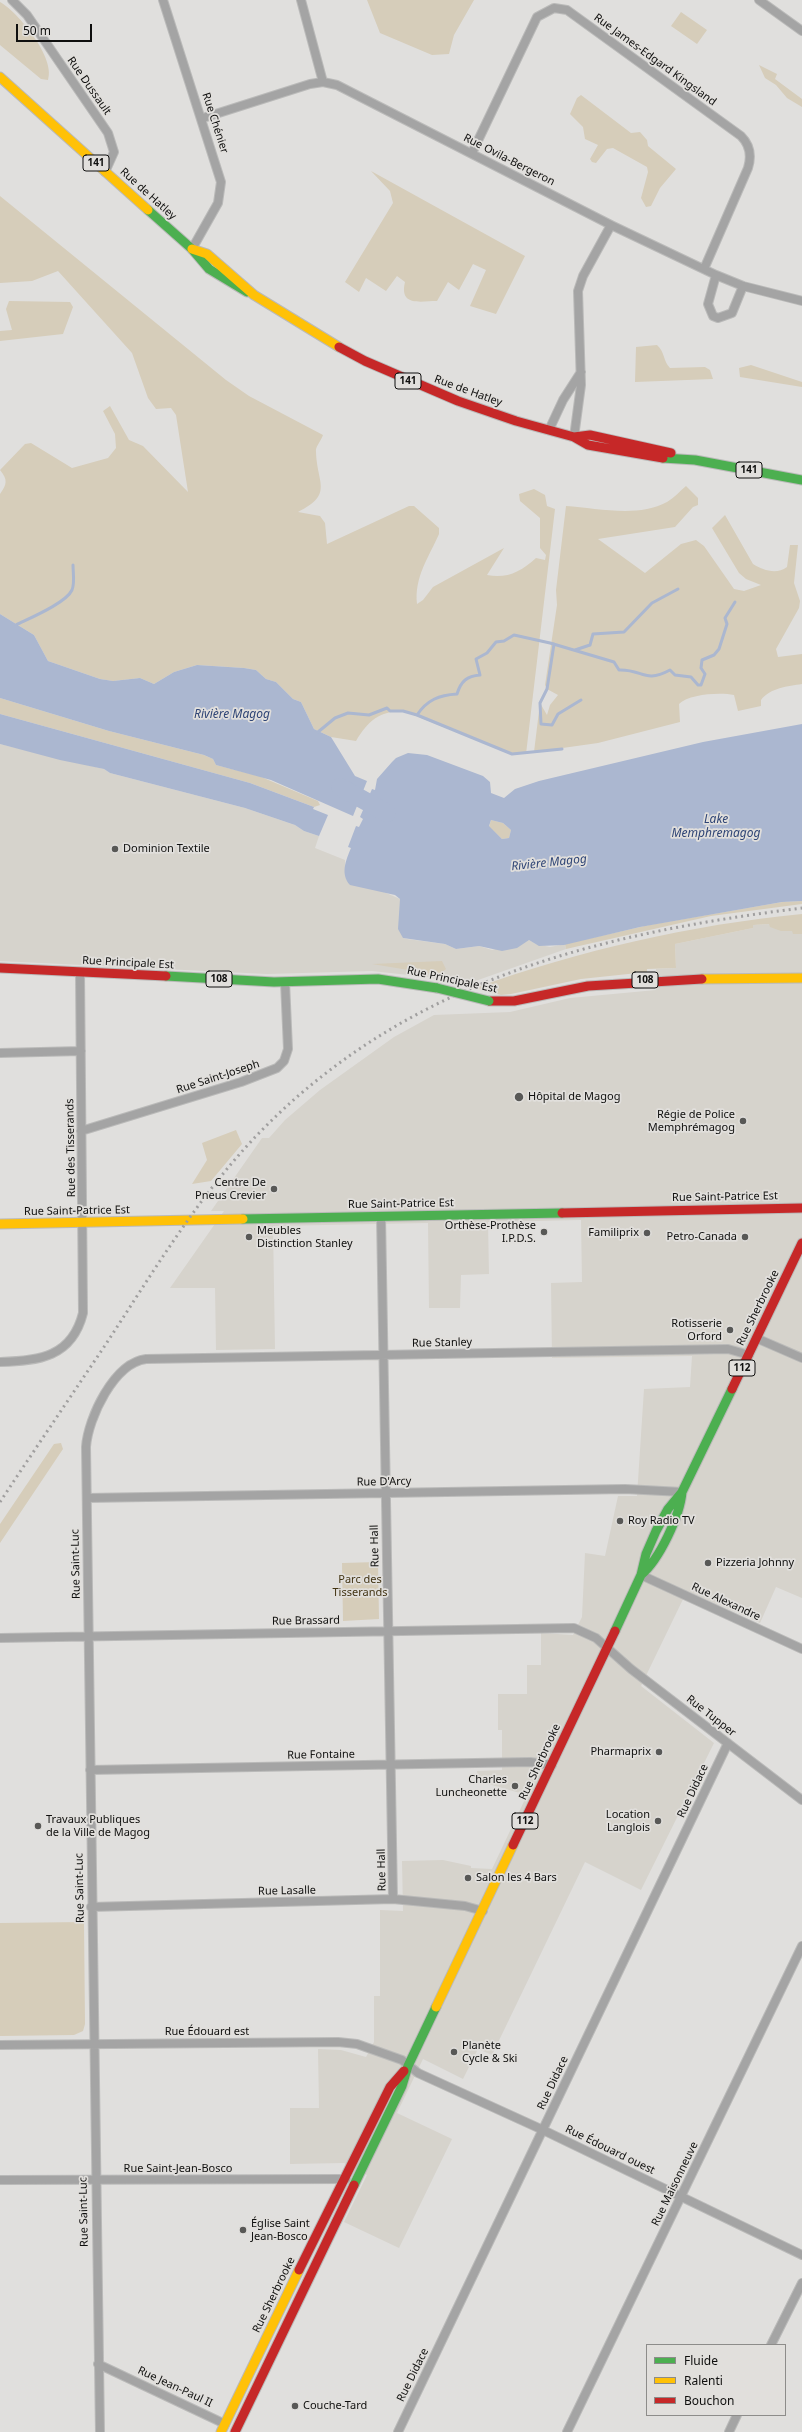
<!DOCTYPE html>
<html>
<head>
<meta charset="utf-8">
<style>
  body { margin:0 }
  #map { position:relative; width:802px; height:2432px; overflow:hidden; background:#e0dfdd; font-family:"Noto Sans",sans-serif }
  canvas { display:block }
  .legend { position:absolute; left:646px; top:2344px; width:140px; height:72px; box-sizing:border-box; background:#e1dfdc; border:1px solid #8d8c8a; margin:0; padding:5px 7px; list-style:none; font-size:12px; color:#0f0f0e }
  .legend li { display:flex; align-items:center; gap:8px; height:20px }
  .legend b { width:20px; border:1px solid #8d8c8a }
  .scale { position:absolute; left:16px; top:24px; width:76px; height:18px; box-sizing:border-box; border:2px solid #0f0f0e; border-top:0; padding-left:5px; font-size:12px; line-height:14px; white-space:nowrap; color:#0f0f0e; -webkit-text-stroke:3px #e1dfdc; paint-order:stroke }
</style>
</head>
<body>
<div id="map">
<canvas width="802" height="2432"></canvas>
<ul class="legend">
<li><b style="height:5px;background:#4caf50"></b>Fluide</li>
<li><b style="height:5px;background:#ffc107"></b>Ralenti</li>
<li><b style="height:5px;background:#c62828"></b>Bouchon</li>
</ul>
<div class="scale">50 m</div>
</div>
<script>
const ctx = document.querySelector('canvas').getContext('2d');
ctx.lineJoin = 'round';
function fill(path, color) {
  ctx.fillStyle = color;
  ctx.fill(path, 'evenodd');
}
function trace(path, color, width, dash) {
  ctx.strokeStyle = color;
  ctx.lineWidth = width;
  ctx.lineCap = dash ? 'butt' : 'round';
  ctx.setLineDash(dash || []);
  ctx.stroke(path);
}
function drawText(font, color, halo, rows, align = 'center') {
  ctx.font = font + ' "Noto Sans",sans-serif';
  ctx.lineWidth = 3.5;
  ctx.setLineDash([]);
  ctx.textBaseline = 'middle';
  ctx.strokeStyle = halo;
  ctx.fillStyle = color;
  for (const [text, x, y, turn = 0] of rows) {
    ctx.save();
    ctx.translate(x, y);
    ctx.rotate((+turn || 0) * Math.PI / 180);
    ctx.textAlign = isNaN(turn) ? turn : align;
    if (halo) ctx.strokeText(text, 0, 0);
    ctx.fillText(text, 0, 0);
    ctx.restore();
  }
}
fill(new Path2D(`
  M0 744 104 769 110 773 245 808 295 825 304 831 319 836 315 848 345 860V875L400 899 403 938 407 939 445 944 456 949 479 946 492 950 529 940 536 944 550 947 565 944 566 949 464 985 427 977 372 971 267 974 0 961Z
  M770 924 793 931V934H802V1598L776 1587 760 1623 687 1591 641 1686 714 1743 641 1890 585 1862 492 2055 478 2049 463 2079 423 2059 397 2113 452 2139 399 2248 344 2222 367 2175 344 2163 290 2164V2108H319L318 2049 341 2050 366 2057 374 2042V1996H380V1910L403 1911 402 1861 443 1860 471 1866V1868L492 1869 527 1795 478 1781 477 1771 502 1770V1730H498V1694H527V1665H541V1633L573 1635 582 1617 585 1553 605 1556 618 1496H637L644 1389 690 1387 692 1356 552 1358 551 1283 582 1282 581 1220 488 1222 489 1274 461 1275 460 1308H429L428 1223 273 1226 275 1349 216 1350 215 1288H170L224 1211H211L262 1138H269L285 1120 320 1090 394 1037 434 1015 510 1012 570 998 656 990V969L676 968 675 944 753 928V925Z`), '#d6d3cc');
fill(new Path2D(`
  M367 0H474L454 35 449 54 432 55 380 33Z
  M0 2C18 12 56 58 48 80L41 79 0 45Z
  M681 12 707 30 697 44 671 26Z
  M759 65 777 74 775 79 802 99V107L787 98 776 85 765 78Z
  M581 95 631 133 640 132 647 140 648 146 676 169 660 188 651 206 646 207 641 198 648 172 647 167 613 148 607 149 596 163 592 162 590 159 598 145 585 139 583 127 570 114 577 98Z
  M371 171 525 256 496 314 470 306 486 270 473 264 459 290 448 282 437 301C421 301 399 307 405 282L397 276 386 291 366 278 359 292 345 282 393 203 390 191Z
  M0 196 226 380 249 396 323 435C321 441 315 447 316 452 317 484 334 494 298 512L320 516 325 523 327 544 409 506H414L439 528V534C429 557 414 577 417 604L423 600 433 587 504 548 487 575C506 579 521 572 536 558L545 560 546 555 540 548V518L520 501 519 494 534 489 545 495 547 506 555 509 526 754H512L403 711C379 711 368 721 356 741L331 737 314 729 301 702 293 699 276 682 266 679 256 670 244 668 197 665 174 672 154 684 140 678 113 681 100 679 48 661 34 635 0 614V494C7 484 8 480 0 470L25 444 31 443 72 468 108 458 116 448 115 434 103 411 110 406 129 440 143 446 188 492 176 415 171 408 156 409 148 398 132 353 58 271 32 281 0 283Z
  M9 301 70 302 73 307 63 334 0 341V331L12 330 6 309Z
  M657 345C665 352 663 361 670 368L705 367 710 370 713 379 635 382 636 347Z
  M751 365 802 382V387L740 377 739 368Z
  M686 486 698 498V505L693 507 675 527 598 539 645 573 681 544 696 540 704 546 734 589 744 591 761 585 746 579 739 573 712 528 725 515 753 564C763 570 776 575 787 567L790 545H798L794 583 800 601 799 608 776 649 778 657 802 654V684C788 686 770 688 761 700V706L738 711 734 695C720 692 689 694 679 704L680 722 598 743 534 752 540 703 547 715 550 705 558 695 547 689 545 685 557 605 556 590 566 506C597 508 638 518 667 502 674 498 680 491 686 486Z
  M0 698 109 731 204 755 213 759 216 765 259 776 318 801 320 805 314 807 250 783 0 714Z
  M491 820 503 823 511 830 509 838 502 839 489 827Z
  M802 901V904L711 916 566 949 565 944 649 925 782 902Z
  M802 914V934H793L792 931H781L770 927 769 924 753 925V928L675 944 676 968 647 969V972L581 979 511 994 501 995 475 988C581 950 690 925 802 914Z
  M442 961 446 969 439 975 372 964Z
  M236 1130 242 1144 211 1181 192 1184 207 1160 202 1143Z
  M61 1443 63 1449 0 1543V1524L54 1444Z
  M378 1562 379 1619 343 1621 342 1563Z
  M84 1922 85 2024 83 2031 74 2035 0 2036V1923Z`), '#d6cdba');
fill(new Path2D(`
  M0 614 34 635 48 661 100 679 113 681 140 678 154 684 174 672 197 665 244 668 256 670 266 679 276 682 293 699 301 702 314 729 331 737 355 776 367 781 353 816 271 780 216 765 213 759 204 755 109 731 0 698Z
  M0 714 250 783 314 807 313 809 328 815 319 836 304 831 295 825 245 808 110 773 104 769 60 760 0 744Z
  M802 724V901L782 902 640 927 564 945 539 946 529 940 517 948 502 951 479 946 456 949 445 944 403 938 398 929 400 899 395 895 350 885C340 874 346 860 351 848L348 847 356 826 359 827 363 819 360 817 372 789 375 790 377 779 392 762 396 758 408 753 427 755 483 776 490 782 491 793 504 798 515 789 539 781 703 742ZM491 820 503 823 511 830 509 838 502 839 489 826Z`), '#abb7d0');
trace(new Path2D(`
  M16 625C30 618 66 603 72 590 75 583 73 573 73 565
  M554 644 547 689 540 703 541 724 552 725 558 714 581 700
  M575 650 590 645 593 634 624 632 652 603 678 589
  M417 715C427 700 439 695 457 694 461 681 467 676 480 675L476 659 487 653 496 642 504 641 514 635 550 643 614 662 619 670C643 669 644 684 670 670L675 675 691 677 698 685H701L705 674 701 668 702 660 714 655 719 649 727 624 725 618 735 602
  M318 732 335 718 348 713 369 715 387 708 390 711H403L417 715 512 754 562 749`), '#abb7d0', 3);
trace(new Path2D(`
  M340 787 387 813`), '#abb7d0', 18);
const street = new Path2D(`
  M12 0 27 15 108 133 114 152 105 172
  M163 0 221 182 218 203 192 249
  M301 0 323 82
  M759 0 802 31
  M203 118 310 84 323 82 337 85 611 225 716 275 743 286 802 301
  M472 153 537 17 554 8 567 10 741 136C750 145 752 155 748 168L704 269
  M716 275 708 304 713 316 718 318 732 313 743 286
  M549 430 563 400 581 372
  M574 437 581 385 578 291 583 276 611 225
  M0 1053 81 1051
  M81 1131 241 1082 277 1068 284 1061 288 1049 285 982
  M381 1216 393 1899
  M756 1338 802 1358
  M0 1362C39 1361 72 1357 83 1313L80 973
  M87 1498 625 1489 682 1492
  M641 1575 802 1649
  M0 1638 574 1628 596 1638 631 1669 802 1800
  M90 1770 530 1762 552 1765
  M91 1907 393 1899 465 1906 483 1911
  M0 2045 338 2042 357 2044 402 2060 418 2073 543 2130 802 2255
  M0 2180 346 2179
  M771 2345 802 2283
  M98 2364 225 2424
  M100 2432 86 1447C88 1418 114 1363 146 1359L728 1349 749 1355
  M398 2432 728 1743
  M567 2432 802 1946
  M729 2432 737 2415`);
const fast = new Path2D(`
  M148 210 192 249 209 269 247 292
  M663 458 695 460 802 480
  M166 976 274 982 378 979 437 988
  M243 1219 562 1213
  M641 1575C659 1560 680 1516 682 1492
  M615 1631 641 1575 646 1554 656 1531 668 1509 682 1492 732 1389
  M354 2185 402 2086 408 2066 436 2007`);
const slow = new Path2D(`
  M0 77 148 210
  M192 249 207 254 254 295 339 347
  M702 979 802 978
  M0 1224 243 1219
  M436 2007 513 1845
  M221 2432 299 2270`);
const jam = new Path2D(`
  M339 347 365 361 458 401 516 421 574 437 588 445 663 458
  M574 437 590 435 671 453
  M0 968 166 976
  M489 1001H514L588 986 702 979
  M562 1213 802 1208
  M732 1389 802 1243
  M513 1845 615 1631
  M299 2270 390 2087 404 2071
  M235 2432 354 2185`);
trace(street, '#babab9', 10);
trace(fast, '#babab9', 11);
trace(slow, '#babab9', 11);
trace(jam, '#babab9', 11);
trace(street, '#a4a4a4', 8);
trace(fast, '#4caf50', 9);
trace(slow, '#ffc107', 9);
trace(jam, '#c62828', 9);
trace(new Path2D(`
  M0 1502C35 1449 71 1396 106 1344 155 1269 202 1190 265 1127 412 979 602 933 802 908`), '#a09f9f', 3, [2, 4]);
const fastBridge = new Path2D(`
  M437 988 489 1001`);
trace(fastBridge, '#babab9', 11, []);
trace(fastBridge, '#4caf50', 9);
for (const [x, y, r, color] of [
  [115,849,4,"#585856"],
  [519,1097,5,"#585856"],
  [743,1121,4,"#585856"],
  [274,1189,4,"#585856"],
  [544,1232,4,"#585856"],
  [647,1233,4,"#585856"],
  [249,1237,4,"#585856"],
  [745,1237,4,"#585856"],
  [730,1330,4,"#585856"],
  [620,1521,4,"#585856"],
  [708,1563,4,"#585856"],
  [659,1752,4,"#585856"],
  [515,1786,4,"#585856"],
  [658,1821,4,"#585856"],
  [38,1826,4,"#585856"],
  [468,1878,4,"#585856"],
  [454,2052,4,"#585856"],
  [243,2230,4,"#585856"],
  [295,2406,4,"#585856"]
]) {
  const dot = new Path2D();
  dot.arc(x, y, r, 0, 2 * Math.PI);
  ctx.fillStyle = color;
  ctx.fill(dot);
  trace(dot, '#e1dfdc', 1.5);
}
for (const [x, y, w] of [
  [96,163,26],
  [408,381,26],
  [749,470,26],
  [219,979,26],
  [645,980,26],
  [742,1368,26],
  [525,1821,26]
]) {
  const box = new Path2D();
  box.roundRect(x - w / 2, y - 8, w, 16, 3);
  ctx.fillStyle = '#e1dfdc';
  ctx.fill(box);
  trace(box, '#0f0f0e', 1);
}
drawText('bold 10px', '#0f0f0e', null, [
  ["141",96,163],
  ["141",408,381],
  ["141",749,470],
  ["108",219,979],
  ["108",645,980],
  ["112",742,1368],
  ["112",525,1821]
]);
drawText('11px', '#0f0f0e', '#e1dfdc', [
  ["Rue James-Edgard Kingsland",655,60,36],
  ["Rue Dussault",89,86,55],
  ["Rue Chénier",215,123,72],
  ["Rue Ovila-Bergeron",509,160,27],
  ["Rue de Hatley",148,194,42],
  ["Rue de Hatley",468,391,20],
  ["Rue Principale Est",128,963,3],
  ["Rue Principale Est",452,980,12],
  ["Rue Saint-Joseph",218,1077,-18],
  ["Rue des Tisserands",71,1148,-91],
  ["Rue Saint-Patrice Est",725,1197,-1],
  ["Rue Saint-Patrice Est",401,1204,-1],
  ["Rue Saint-Patrice Est",77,1211,-1],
  ["Rue Sherbrooke",758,1308,-64],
  ["Rue Stanley",442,1343,-1],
  ["Rue D'Arcy",384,1482,-1],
  ["Rue Hall",375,1546,-91],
  ["Rue Saint-Luc",76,1564,-91],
  ["Rue Alexandre",726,1602,25],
  ["Rue Brassard",306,1621,-1],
  ["Rue Tupper",711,1716,38],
  ["Rue Fontaine",321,1755,-1],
  ["Rue Sherbrooke",540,1762,-65],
  ["Rue Didace",693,1791,-65],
  ["Rue Hall",382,1870,-91],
  ["Rue Saint-Luc",80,1888,-91],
  ["Rue Lasalle",287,1891,-1],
  ["Rue Édouard est",207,2032],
  ["Rue Didace",553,2083,-65],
  ["Rue Édouard ouest",610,2150,26],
  ["Rue Saint-Jean-Bosco",178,2169],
  ["Rue Maisonneuve",675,2184,-64],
  ["Rue Saint-Luc",84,2212,-91],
  ["Rue Sherbrooke",274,2295,-64],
  ["Rue Didace",413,2375,-64],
  ["Rue Jean-Paul II",175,2387,25]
]);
drawText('11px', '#0f0f0e', '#e1dfdc', [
  ["Dominion Textile",123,849],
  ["Hôpital de Magog",528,1097],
  ["Régie de Police",735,1115,"right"],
  ["Memphrémagog",735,1128,"right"],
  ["Centre De",266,1183,"right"],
  ["Pneus Crevier",266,1196,"right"],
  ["Orthèse-Prothèse",536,1226,"right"],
  ["I.P.D.S.",536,1239,"right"],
  ["Meubles",257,1231],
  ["Distinction Stanley",257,1244],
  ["Familiprix",639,1233,"right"],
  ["Petro-Canada",737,1237,"right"],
  ["Rotisserie",722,1324,"right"],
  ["Orford",722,1337,"right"],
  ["Roy Radio TV",628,1521],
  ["Pizzeria Johnny",716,1563],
  ["Pharmaprix",651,1752,"right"],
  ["Charles",507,1780,"right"],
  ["Luncheonette",507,1793,"right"],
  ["Location",650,1815,"right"],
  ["Langlois",650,1828,"right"],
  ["Travaux Publiques",46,1820],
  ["de la Ville de Magog",46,1833],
  ["Salon les 4 Bars",476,1878],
  ["Planète",462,2046],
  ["Cycle & Ski",462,2059],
  ["Église Saint",251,2224],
  ["Jean-Bosco",251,2237],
  ["Couche-Tard",303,2406]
], 'left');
drawText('11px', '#413312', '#e1dfdc', [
  ["Parc des",360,1580],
  ["Tisserands",360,1593]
]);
drawText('italic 12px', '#2e4475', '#e1dfdc', [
  ["Rivière Magog",232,715],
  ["Lake",716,820],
  ["Memphremagog",716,834],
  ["Rivière Magog",549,863,-6]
]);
</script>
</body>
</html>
